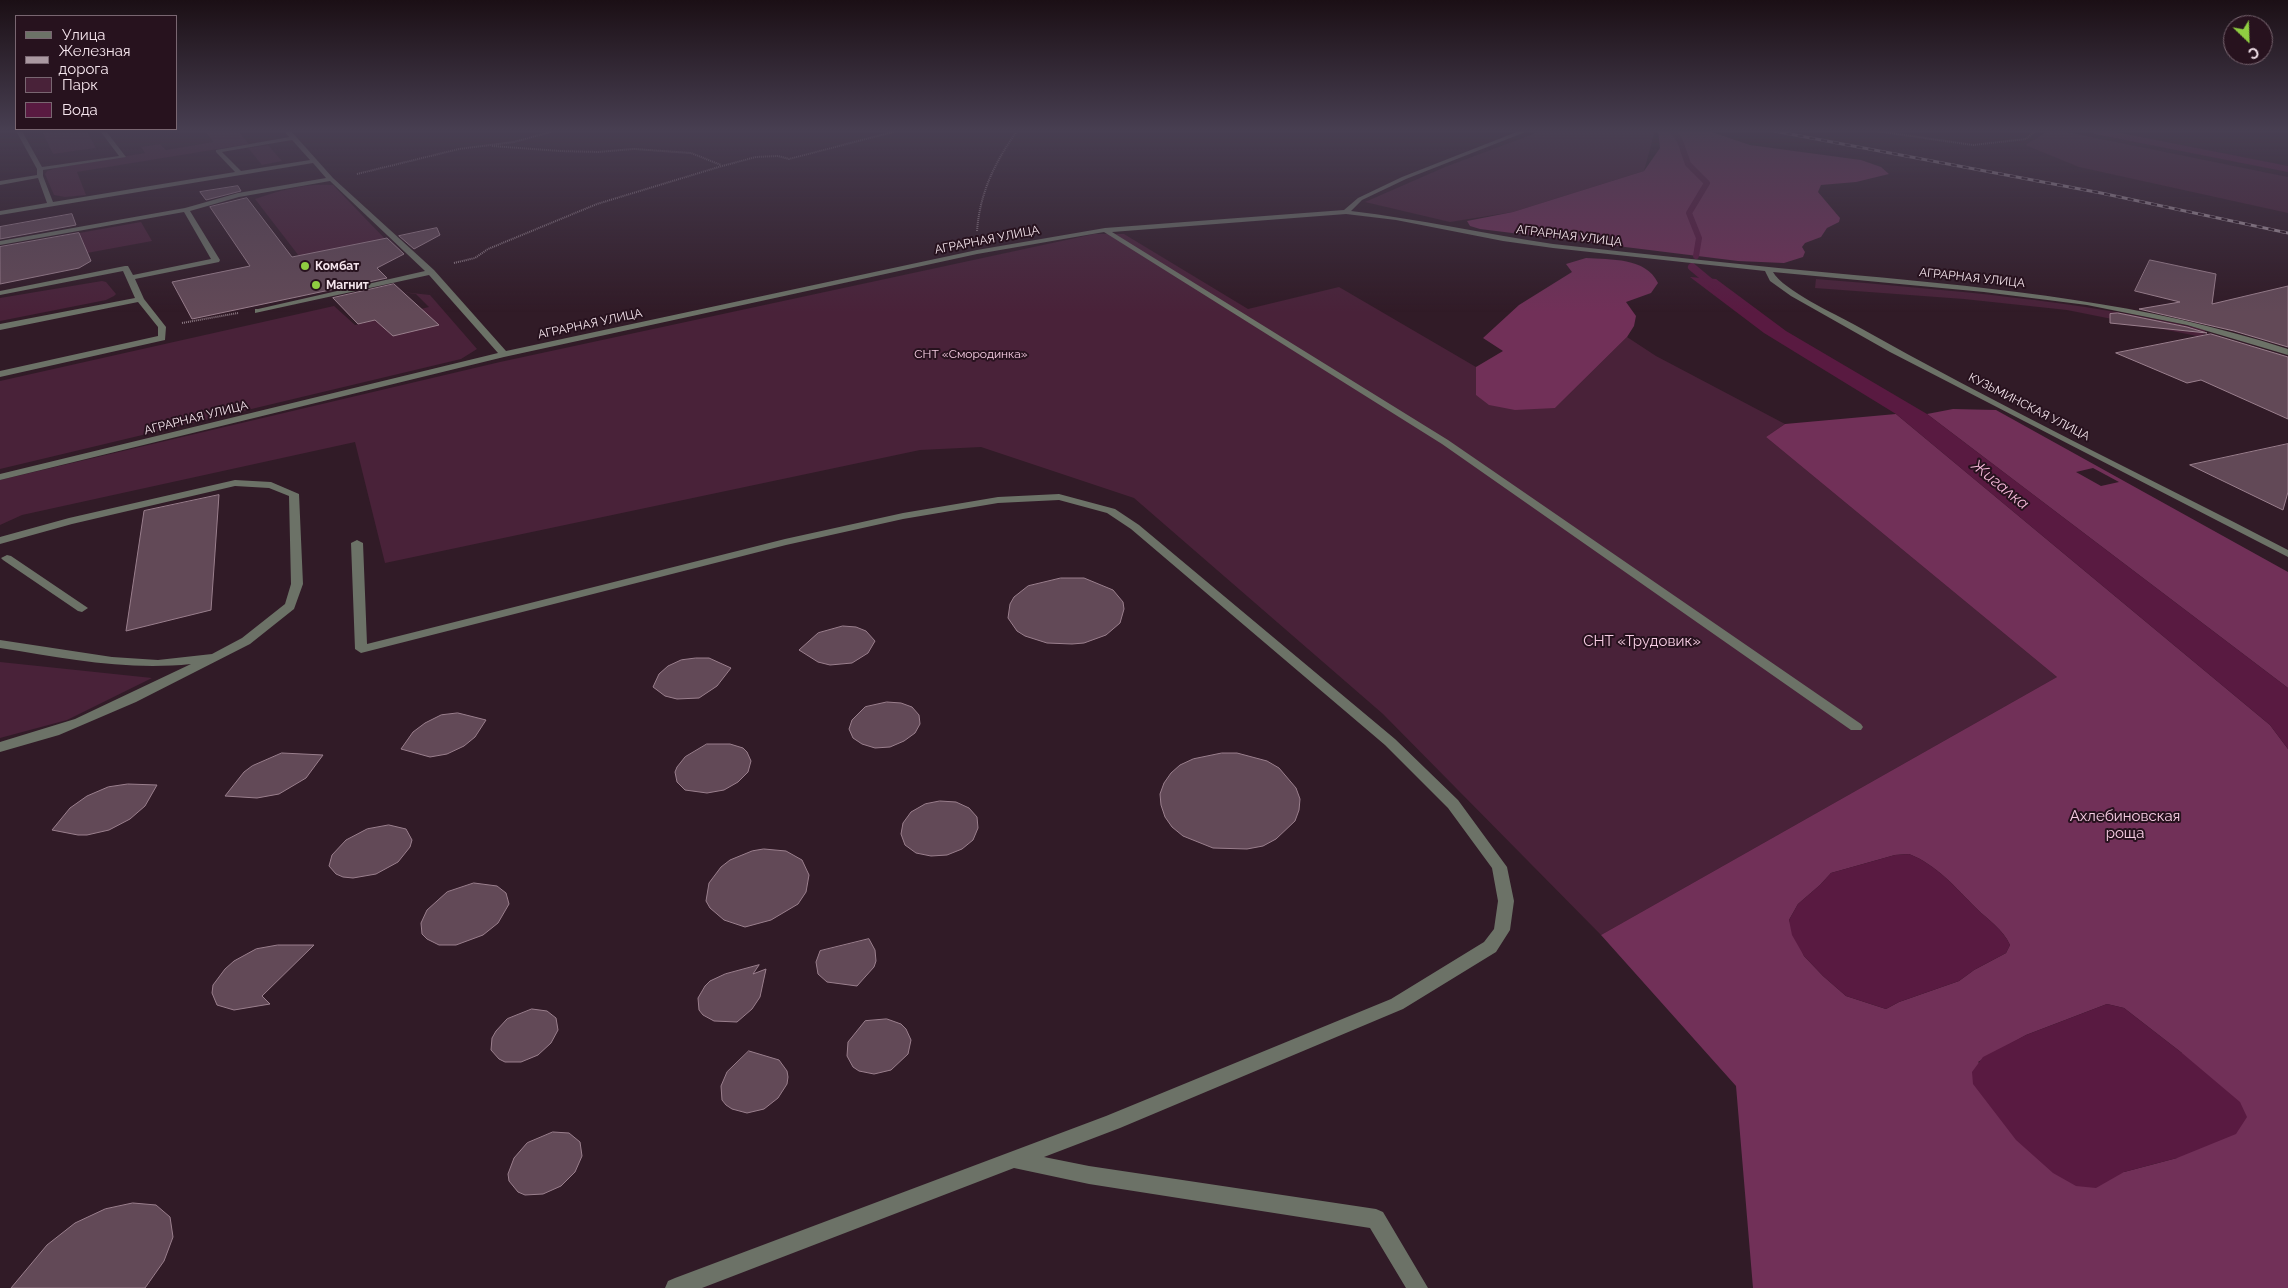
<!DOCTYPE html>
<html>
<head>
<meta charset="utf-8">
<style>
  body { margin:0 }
  #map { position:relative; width:2288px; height:1288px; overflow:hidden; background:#311b27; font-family:Raleway,sans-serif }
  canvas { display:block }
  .legend { position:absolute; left:15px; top:15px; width:162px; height:115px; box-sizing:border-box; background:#27121e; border:1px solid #796671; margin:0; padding:6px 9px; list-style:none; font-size:15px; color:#f5e5ed }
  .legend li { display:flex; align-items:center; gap:10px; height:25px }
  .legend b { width:25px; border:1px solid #796671 }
  .north { position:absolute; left:2223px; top:15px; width:50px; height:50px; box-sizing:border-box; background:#27121e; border:1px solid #796671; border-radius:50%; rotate:156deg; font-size:14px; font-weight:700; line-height:20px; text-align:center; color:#f5e5ed }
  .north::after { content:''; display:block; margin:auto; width:18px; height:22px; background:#8fcd41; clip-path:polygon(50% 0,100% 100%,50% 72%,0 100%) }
</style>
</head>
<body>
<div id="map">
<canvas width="2288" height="1288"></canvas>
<ul class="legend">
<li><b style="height:6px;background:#6c7267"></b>Улица</li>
<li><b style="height:6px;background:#aa98a1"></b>Железная дорога</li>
<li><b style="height:14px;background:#492239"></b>Парк</li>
<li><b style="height:14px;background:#591a41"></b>Вода</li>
</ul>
<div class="north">С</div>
</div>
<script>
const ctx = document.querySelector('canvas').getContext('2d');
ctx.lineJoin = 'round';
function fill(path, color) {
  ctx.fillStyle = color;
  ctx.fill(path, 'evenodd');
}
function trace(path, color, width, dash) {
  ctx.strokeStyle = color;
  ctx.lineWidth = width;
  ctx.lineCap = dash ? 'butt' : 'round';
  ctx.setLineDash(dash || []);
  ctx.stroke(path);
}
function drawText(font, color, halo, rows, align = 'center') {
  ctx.font = font + ' Raleway,sans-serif';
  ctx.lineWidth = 4;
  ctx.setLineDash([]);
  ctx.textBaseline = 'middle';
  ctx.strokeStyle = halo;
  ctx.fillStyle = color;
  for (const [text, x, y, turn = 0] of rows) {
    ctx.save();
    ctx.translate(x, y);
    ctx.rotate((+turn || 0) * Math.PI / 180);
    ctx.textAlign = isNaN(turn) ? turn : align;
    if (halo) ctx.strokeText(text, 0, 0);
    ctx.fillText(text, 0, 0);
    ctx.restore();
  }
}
fill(new Path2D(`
  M42 131H87L96 148 53 154Z
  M205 131H238L249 144 77 172 86 195 65 197 54 195 45 174 47 171 56 168 145 153 141 147 160 144 166 150 213 142Z
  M1541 131H1655L1644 171 1513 212 1450 222 1365 202 1445 167Z
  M2048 131H2062L2288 177V213L2079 167 2025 145Z
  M268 145 282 161 262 165 248 148Z
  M333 185 391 245 299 256 255 199C280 190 307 183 333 185Z
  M141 222 152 241 0 269V247Z
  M1094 234H1124L1248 309 1339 287 1476 367V395L1555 408 1627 337 1656 356 1785 424 1766 437 2057 677 1601 935 1383 714 1134 498 981 447 920 450 385 563 355 442 22 515 0 525V480L500 362Z
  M1816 279C1947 290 2078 300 2206 330L2202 337 2067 310 1964 299 1815 288Z
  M102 281 106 282 116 294 114 296 106 300 0 321V298Z
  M402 292 430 295 477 349 461 359 0 469V381L334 306 355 325 429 307 416 294Z
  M0 662 152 678 67 720 0 738Z`), '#492239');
fill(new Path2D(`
  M1658 131H1709L1750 145 1861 160 1881 167 1889 174 1856 182 1821 185 1818 192 1840 218 1839 222 1827 228 1821 237 1805 243 1802 247 1805 252 1803 257 1784 263 1738 261 1480 229 1470 226 1467 221 1513 212 1644 171 1660 148Z
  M1586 258C1610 260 1646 257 1658 283L1651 293 1626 302 1636 316 1634 326 1627 337 1555 408 1515 410 1489 405 1476 395V367L1503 351 1483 338 1519 305 1572 272 1566 264Z
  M1953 409 1996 410 2288 572V688L1927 414ZM2093 468 2119 482 2101 486 2076 472Z
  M1896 414 2270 725 2288 749V1288H1753L1736 1086 1601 935 2057 677 1766 437 1785 424ZM1909 854C1937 865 1955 887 1976 908 1988 920 2003 929 2010 945L2006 953 1974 970 1959 981 1899 1002 1886 1009 1846 996 1823 976 1804 956 1789 920 1798 904 1820 885 1831 873 1895 855ZM2107 1004 2124 1008 2182 1053 2177 1158 2124 1172 1978 1062 2026 1035Z`), '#713058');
fill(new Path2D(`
  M1690 277 1716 279 1786 331 1927 414 2288 688V749L2270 725 1896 414 1764 333Z
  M1909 854C1937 865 1955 887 1976 908 1988 920 2003 929 2010 945L2006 953 1974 970 1959 981 1899 1002 1886 1009 1846 996 1823 976 1804 956 1792 935 1789 920 1798 904 1820 885 1831 873 1895 855Z
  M2107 1004 2124 1008 2182 1053 2240 1102 2247 1117 2236 1134 2177 1158 2124 1172 2096 1188 2076 1186 2053 1173 2016 1140 1973 1084 1972 1072 1983 1057 2026 1035Z`), '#591a41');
trace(new Path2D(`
  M1673 131 1680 141 1688 164 1707 183 1689 213 1699 238 1696 256
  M2095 131 2288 169`), '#591a41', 6);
trace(new Path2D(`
  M1692 267 1716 287`), '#591a41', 8);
const building = new Path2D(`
  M238 186 241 191 206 200 200 192Z
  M247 198 292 257 387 238 404 254 377 268 387 278 192 319 172 282 250 266 210 207Z
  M72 214 76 225 0 239V227Z
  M437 228 440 235 414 249 399 236Z
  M79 233 91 261 79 268 0 284V247Z
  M2150 260 2216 274 2212 304 2288 286V347L2234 331 2139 309 2180 302 2135 291Z
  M394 284 439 325 393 336 375 320 358 324 333 298Z
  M2118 313 2187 327 2207 333 2110 323V314Z
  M2211 334 2288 357V419L2201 380 2187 383 2116 353Z
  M2288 444V492L2283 510 2190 465Z
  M219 495 211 610 126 631 144 511Z
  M1061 578H1084L1113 590 1123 602 1124 609 1120 623 1106 635 1084 643 1072 644 1047 643 1025 636 1017 631 1008 618 1010 604 1014 597 1028 586Z
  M843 626 856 627 866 631 875 641 868 653 852 663 830 665 818 662 799 650 818 633Z
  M696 658H709L731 668 717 686 699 698 677 699 665 696 653 687 659 674 668 666 681 660Z
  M887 702 901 703 912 707 919 715 920 724 915 733 904 741 890 747 875 748 862 744 853 738 849 729 852 720 865 707Z
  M458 713 486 720 475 737 464 746 447 754 430 757 401 749 413 732 425 723 441 715Z
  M707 744H730L743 748 747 752 751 761 748 772 738 782 724 790 707 793 685 790 677 782 675 772 677 767 685 757Z
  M282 753 323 755 306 778 279 794 257 798 225 796 244 772 252 766Z
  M1222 753H1237L1267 761 1279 768 1296 788 1300 799 1299 810 1295 821 1276 839 1263 846 1247 849 1213 848 1183 836 1172 827 1165 817 1161 805 1160 794 1164 783 1171 773 1180 765 1193 759Z
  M128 784 157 785 145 806 130 819 109 830 87 835H78L52 830 70 808 87 796 108 787Z
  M940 801 956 802 969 808 977 817 978 828 973 840 962 849 947 855 931 856 916 853 905 845 901 834 903 823 911 812 925 804Z
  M389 825 406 829 412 840 410 847 398 862 376 874 353 878 343 877 336 874 329 866 332 855 346 840 367 829Z
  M764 849 786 851 802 860 809 875 806 892 798 904 771 920 745 927 724 920 710 908 706 901 709 883 721 867 730 860 752 851Z
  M474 883 497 886 506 893 509 904 498 923 483 935 456 945H439L427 939 422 934 421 923 427 910 447 892Z
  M869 939 875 950 876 961 874 967 857 986 827 982 818 974 816 962 820 951Z
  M278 945H314L262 996 270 1004 234 1010 217 1005 212 993 213 985 225 969 234 961 256 949Z
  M759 965 753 974 766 969 760 997 752 1009 737 1022 714 1021 703 1015 699 1010 698 998 705 986 710 981 725 974Z
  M532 1009 547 1011 556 1018 558 1030 551 1043 538 1055 521 1062H505L499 1059 491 1050 492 1038 496 1031 507 1019Z
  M887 1019 901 1024 906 1029 911 1040 908 1054 891 1070 874 1074 859 1071 853 1067 847 1056 848 1042 865 1021Z
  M749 1051 779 1060 787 1071 788 1077 787 1084 778 1098 764 1109 747 1113 732 1109 726 1105 722 1100 721 1086 727 1072Z
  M553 1132 569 1133 580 1142 582 1156 575 1172 561 1186 543 1194 525 1195 518 1192 509 1181 508 1174 514 1158 527 1143Z
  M133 1203 156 1205 170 1217 173 1237 164 1261 145 1288H11L47 1245 75 1223 105 1209Z`);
fill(building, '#624957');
trace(building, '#9a7f8d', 1);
trace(new Path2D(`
  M1876 131 1973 145 2026 139 2035 131
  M492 146 560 151 598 152 634 149 691 153 721 165
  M357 174 459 149 514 142 554 131
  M977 231C980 192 995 162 1017 131
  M454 263 475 258 488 249 597 204 722 166 756 157 778 156 789 159 897 131
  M182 323 238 313`), '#8d7a84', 2, [1, 1]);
fill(new Path2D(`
  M16 131H22L42 167 119 156 100 131H106L126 157 43 170V176L53 202 235 172 216 152V150L289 137 284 131H291L333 178 434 270 506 351 977 250 1105 228 1344 210 1358 198 1402 177 1519 131H1528L1406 179 1362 200 1351 211C1419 219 1485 234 1553 244 1653 255 1753 266 1854 275 2004 289 2143 302 2288 349V355L2187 325 2087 305 1984 292 1773 272C1783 290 1835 314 1855 325 1996 405 2144 475 2288 550V557L1890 352 1791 296 1770 281 1765 271 1553 248 1503 241 1396 220 1346 214 1112 232 1448 440 1861 724 1863 727 1861 730H1851L1442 444 1104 232 977 254 504 357 0 480V474L498 353 429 275 255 313V309H258L425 271 330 181 239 197 190 211 220 260 219 262 135 279 144 299 166 327 165 340 0 377V371L158 336V327L138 302 0 330V324L135 298 123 271 0 295V291L125 266H128L133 275 211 259 184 212 0 245V241L185 208 238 193 326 178 313 163 0 215V211L47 203 38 178 0 185V181L37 175V169ZM292 140 310 160 241 171 222 152Z
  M235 480 271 482 299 494 303 584 294 609 250 644 136 702 59 735 0 752V742L75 719 191 664C126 671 64 658 0 648V640L112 657 158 660 212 654 242 638 285 604 291 584 289 496 269 488 235 486 72 524 0 544V537L69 518Z
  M1059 494 1115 509 1139 525 1395 739 1458 800 1507 867 1514 901 1510 930 1496 952 1403 1009 1120 1128 1044 1157 1089 1166 1376 1209 1383 1212 1428 1288H1406L1370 1228 1089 1184 1014 1168 702 1288H665L668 1281 675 1278 1106 1116 1391 999 1484 942 1494 929 1498 901 1492 868 1448 808 1385 745 1131 529 1107 513 1059 500 998 503 903 519 786 545 361 653 355 649 351 543 357 540 363 543 367 644 785 539 903 513 998 497Z
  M7 555 11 556 88 608 82 612 78 611 3 560 1 558Z`), '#6c7267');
const rail = new Path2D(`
  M1774 131 2101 193 2288 233`);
trace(rail, '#aa98a1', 3);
trace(rail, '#27121e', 2, [6]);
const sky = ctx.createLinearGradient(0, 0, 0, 312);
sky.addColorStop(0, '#1b0f15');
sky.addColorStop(0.42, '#483f52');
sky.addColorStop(1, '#483f5200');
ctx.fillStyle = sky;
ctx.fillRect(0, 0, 2288, 312);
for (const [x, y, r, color] of [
  [305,266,5,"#8fcd41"],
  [316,285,5,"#8fcd41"]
]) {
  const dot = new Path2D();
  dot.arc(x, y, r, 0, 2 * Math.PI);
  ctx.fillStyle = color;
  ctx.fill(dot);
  trace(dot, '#27121e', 2);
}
drawText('12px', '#f5e5ed', '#27121e', [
  ["АГРАРНАЯ УЛИЦА",1569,236,7],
  ["АГРАРНАЯ УЛИЦА",987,240,-11],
  ["АГРАРНАЯ УЛИЦА",1972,278,6],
  ["АГРАРНАЯ УЛИЦА",590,324,-12],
  ["КУЗЬМИНСКАЯ УЛИЦА",2029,407,27],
  ["АГРАРНАЯ УЛИЦА",196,418,-14]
]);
drawText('bold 12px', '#f5e5ed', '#27121e', [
  ["Комбат",315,266],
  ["Магнит",326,285]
], 'left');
drawText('12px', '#f7cee4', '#27121e', [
  ["СНТ «Смородинка»",971,354]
]);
drawText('15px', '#f7cee4', '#27121e', [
  ["СНТ «Трудовик»",1642,641],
  ["Ахлебиновская",2125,816],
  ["роща",2125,833]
]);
drawText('italic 16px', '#f7bbdb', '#27121e', [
  ["Жигалка",2000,485,39]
]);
</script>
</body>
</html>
